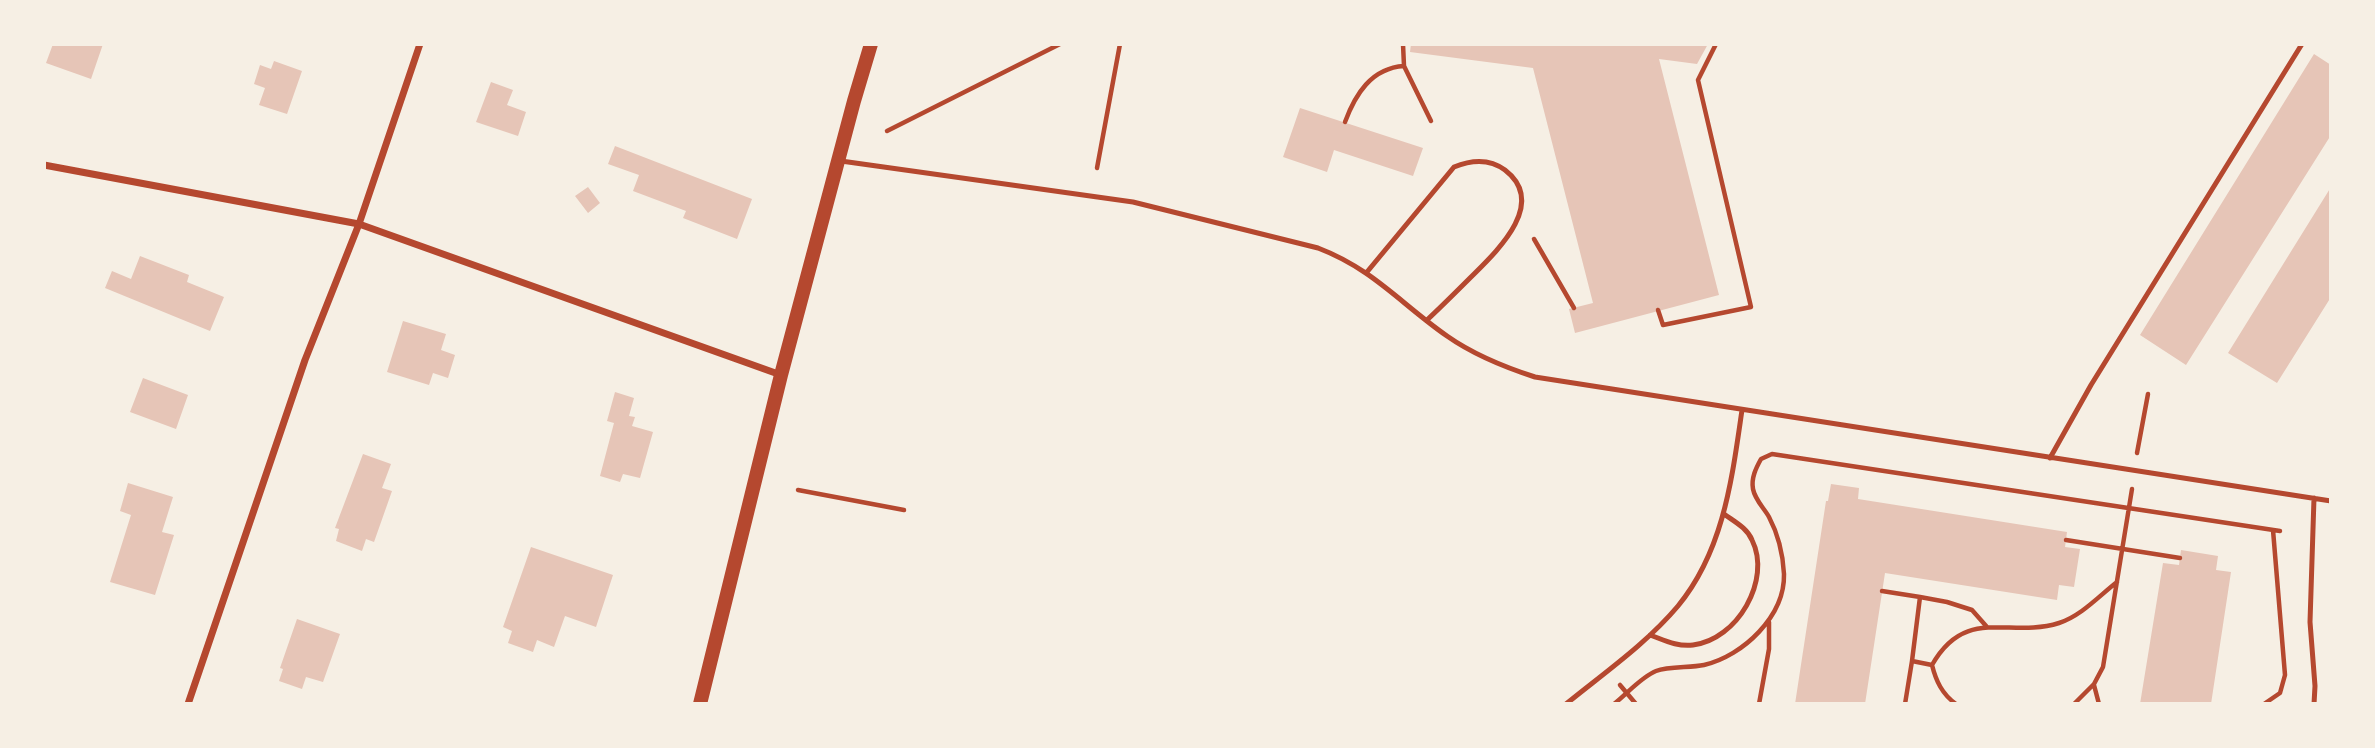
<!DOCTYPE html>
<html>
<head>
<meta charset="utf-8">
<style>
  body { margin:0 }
  #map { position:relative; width:2375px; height:748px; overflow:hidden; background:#f6efe4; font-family:"Roboto Serif",serif }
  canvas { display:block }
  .frame { position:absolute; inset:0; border:46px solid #f6efe4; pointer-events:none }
</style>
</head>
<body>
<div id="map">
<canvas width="2375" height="748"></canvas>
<div class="frame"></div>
</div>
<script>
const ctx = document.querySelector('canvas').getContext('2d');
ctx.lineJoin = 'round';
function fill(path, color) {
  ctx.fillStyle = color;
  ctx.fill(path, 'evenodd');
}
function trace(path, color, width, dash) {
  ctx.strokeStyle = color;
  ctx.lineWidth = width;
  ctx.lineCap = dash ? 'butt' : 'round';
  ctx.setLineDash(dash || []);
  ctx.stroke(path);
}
fill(new Path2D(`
  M53 44H103L91 79 46 63Z
  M1411 44H1708L1697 64 1659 59 1719 295 1575 333 1569 309 1593 303 1533 68 1410 52Z
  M2314 54 2331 65V135L2186 365 2140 335Z
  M274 61 302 71 287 114 259 105 265 88 254 84 260 65 271 69Z
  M491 82 513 90 507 105 526 112 518 136 476 122Z
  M1300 108 1423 148 1413 176 1334 150 1327 172 1283 157Z
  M615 146 752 199 737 239 683 218 686 211 633 191 639 175 608 164Z
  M588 187 600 203 588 213 575 196Z
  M2331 187V297L2277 383 2228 353Z
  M140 256 189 275 187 282 224 297 210 331 105 288 112 271 131 279Z
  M403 321 446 334 441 350 455 355 448 378 433 373 429 385 387 372Z
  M143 378 188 395 176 429 130 412Z
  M615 392 634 398 629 416 635 417 632 426 653 432 640 478 623 474 620 482 600 476 614 423 607 421Z
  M363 454 391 464 382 488 392 491 374 542 366 539 362 551 336 541 339 529 335 528Z
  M128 483 173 497 162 532 174 535 155 595 110 582 131 515 120 511Z
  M1831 484 1859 488 1858 499 2067 532 2065 547 2080 549 2074 587 2059 585 2057 600 1885 573 1865 704H1795L1826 501H1828Z
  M531 547 613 575 596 627 565 616 554 647 537 640 533 652 508 643 512 631 503 627Z
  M2181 550 2218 556 2216 570 2231 572 2211 704H2140L2163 563 2179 565Z
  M297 619 340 634 323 682 306 677 302 689 279 681 283 669 280 668Z`), '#e6c5b7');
trace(new Path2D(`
  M1404 66 1431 121
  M1345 122C1355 95 1371 68 1404 66L1403 44
  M887 131 1060 44
  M1097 168 1120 44
  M1534 239 1574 308
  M1658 310 1663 325 1751 307 1698 80 1716 44
  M2137 453 2148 394
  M798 490 904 510
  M2066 540 2180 558
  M1882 591 1920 597
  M1912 661 1920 597 1947 602 1972 610 1987 627
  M1620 685 1636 704
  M2094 685 2099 704
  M1614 704C1627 694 1641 677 1656 671 1669 666 1690 668 1704 665 1743 656 1785 616 1784 574 1783 555 1778 534 1769 517 1764 508 1755 500 1753 489 1751 478 1756 468 1761 459L1772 454 2280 531
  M1759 704 1769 649V622
  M1905 704 1912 661 1932 665
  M1956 704C1942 694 1936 681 1932 665 1966 605 2009 639 2059 623 2081 616 2099 596 2117 582
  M2074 704 2094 684 2103 667 2132 489
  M2264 704 2280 693 2285 675 2273 530`), '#b5482f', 4.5);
trace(new Path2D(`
  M841 161 1133 202 1318 248C1373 269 1401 304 1447 336 1474 355 1504 367 1535 377L2331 501
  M1367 272 1454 167C1471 160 1489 158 1505 170 1549 204 1495 253 1470 278 1456 292 1442 306 1427 320
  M2050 458 2091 385 2302 44
  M1650 635C1664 640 1677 647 1693 645 1737 640 1772 580 1752 540 1747 528 1735 522 1724 514
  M1566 704C1604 673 1646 644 1678 606 1724 550 1732 478 1742 410
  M2314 704 2315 686 2310 622 2314 498`), '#b5482f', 5);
trace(new Path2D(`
  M44 165 359 224 781 375
  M188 704 305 360 359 224 420 44`), '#b5482f', 7);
trace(new Path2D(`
  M700 704 781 375 854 101 871 44`), '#b5482f', 14);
</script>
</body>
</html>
